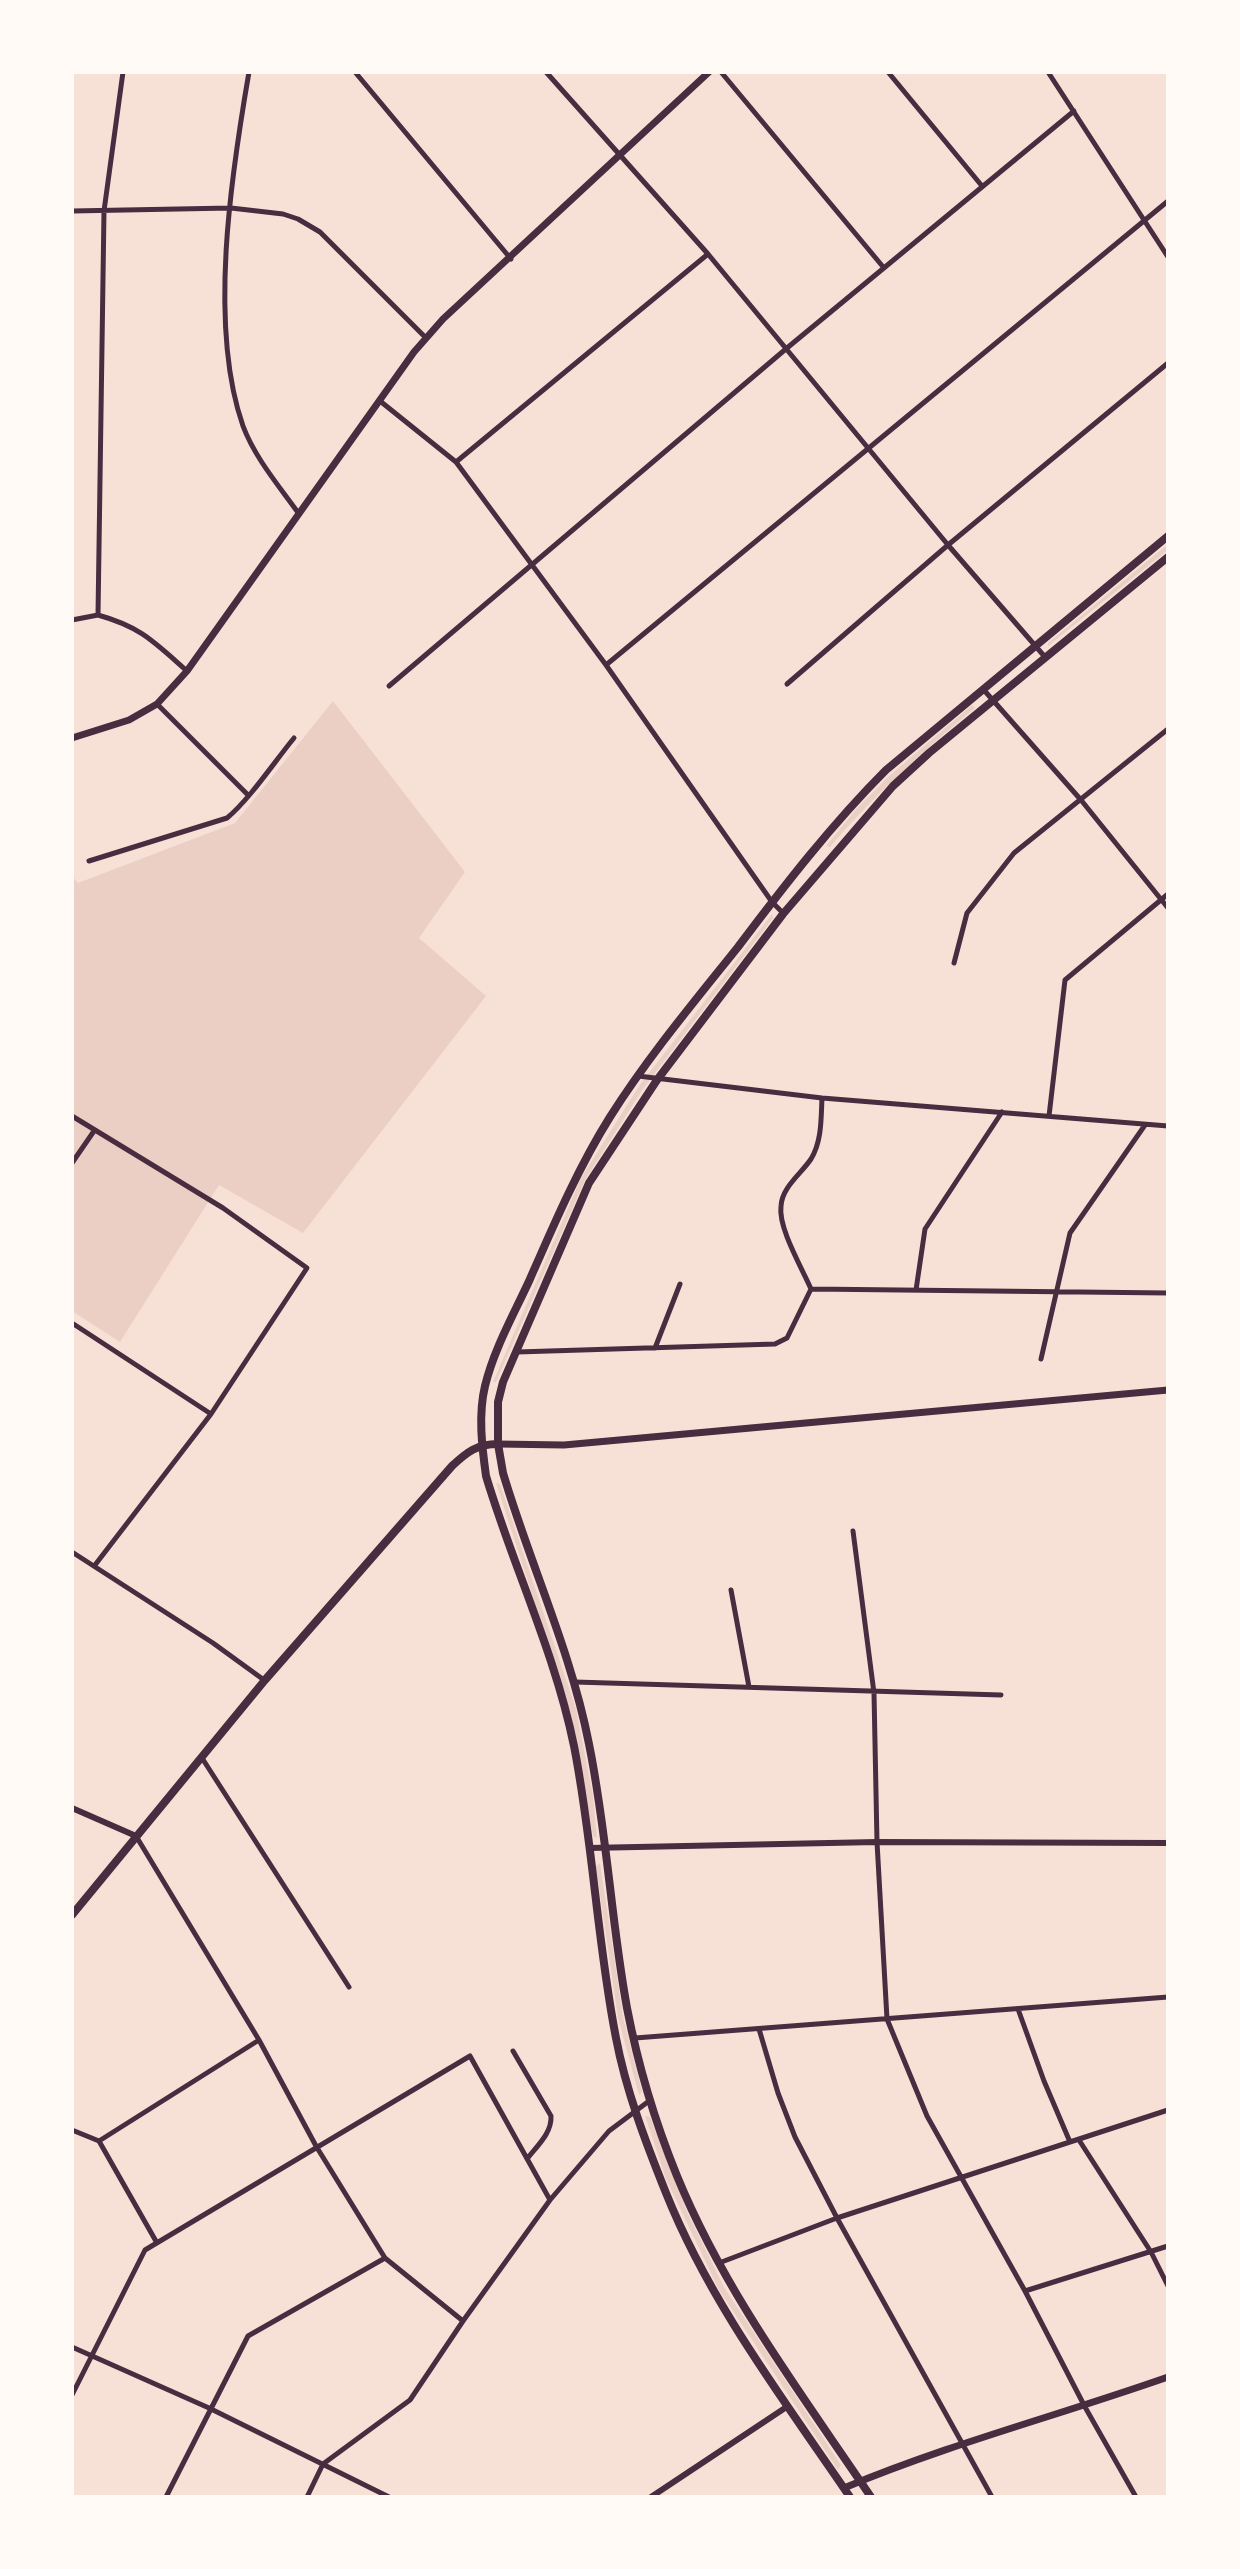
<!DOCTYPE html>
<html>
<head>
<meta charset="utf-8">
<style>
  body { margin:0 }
  #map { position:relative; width:1240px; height:2569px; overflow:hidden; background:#f7e1d7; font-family:Jost,sans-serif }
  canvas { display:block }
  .frame { position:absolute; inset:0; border:74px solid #fffaf5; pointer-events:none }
</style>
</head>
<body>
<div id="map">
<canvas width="1240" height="2569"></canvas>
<div class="frame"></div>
</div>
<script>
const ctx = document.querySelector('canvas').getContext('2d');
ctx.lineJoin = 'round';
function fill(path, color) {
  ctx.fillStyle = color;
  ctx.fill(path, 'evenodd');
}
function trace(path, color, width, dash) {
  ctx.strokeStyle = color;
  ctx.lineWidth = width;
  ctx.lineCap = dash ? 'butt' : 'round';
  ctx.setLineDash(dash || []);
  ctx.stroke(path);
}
fill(new Path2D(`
  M1168 544V550L1048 646V643Z
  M333 701 465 872 419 938 486 996 303 1233 219 1185 120 1342 72 1311V876L78 883 235 823Z
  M972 705 975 708C923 751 874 795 830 847L826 846 857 808 889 776Z
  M772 914 773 918 643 1089 585 1180 496 1382H493L581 1178 639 1086Z
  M496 1483 500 1484 576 1709 593 1796 597 1838 593 1836 570 1711Z
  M600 1863 623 2017 642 2092 639 2095 618 2018 596 1866Z
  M645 2116 650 2117 688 2214 724 2287 841 2465 838 2470 719 2290 666 2179Z`), '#ebcfc5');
trace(new Path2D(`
  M249 72C231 176 208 326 243 426 255 458 279 486 299 514
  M355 72 511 259
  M546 72 708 254 948 545 1045 657
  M721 72 884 268
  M888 72 982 186
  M1048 72 1168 257
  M72 211 231 208 283 214 298 219 320 232 426 338
  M380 401 456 462 606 665 772 902 783 913
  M456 462 708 254
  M98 615C141 627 154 642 187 671
  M72 620 98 615 104 211 123 72
  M606 665 1168 201
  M787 684 948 545 1168 363
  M389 686 787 348 1074 111
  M983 689 1081 800 1168 908
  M157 704 248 795
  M89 861 227 818C249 800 275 761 294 738
  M954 963 967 913 1014 853 1168 729
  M638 1076 822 1098 1168 1126
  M72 1116 223 1208 307 1268 211 1414 95 1565
  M1049 1116 1065 980 1168 894
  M72 1163 94 1131
  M811 1289 1168 1293
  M811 1289C802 1268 778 1228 781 1206 782 1187 801 1174 811 1159 822 1141 821 1118 822 1098
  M916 1290 925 1229 1002 1112
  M72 1323 211 1414
  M655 1348 680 1284
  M517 1352 775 1344 787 1338 811 1289
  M1041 1359 1070 1233 1145 1125
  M853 1531 874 1693 877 1842 887 2019 927 2116 1025 2291 1085 2407 1136 2497
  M72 1552 213 1643 264 1680
  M731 1590 749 1687
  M575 1682 1001 1695
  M202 1758 349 1987
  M136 1836 259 2040 316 2146 385 2258 463 2321
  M1018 2009 1044 2081 1070 2142
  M759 2029 778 2093 795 2137 837 2218 992 2497
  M635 2038 1168 1997
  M513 2051 551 2116C552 2133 537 2146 527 2159
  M72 2130 99 2141
  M1079 2140 1151 2252 1168 2286
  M99 2141 259 2040
  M99 2141 157 2243
  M719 2263 837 2218 1168 2110
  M1025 2291 1168 2246
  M72 2347 209 2408 389 2497
  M72 2395 145 2250 470 2056 550 2200
  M166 2497 248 2336 385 2258
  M307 2497 323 2464 410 2400 463 2321 550 2200 609 2131 649 2101`), '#4a2c40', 5);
trace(new Path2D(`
  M72 1808 136 1836
  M589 1848 877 1842 1168 1843
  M651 2497 788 2406`), '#4a2c40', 6);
trace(new Path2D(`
  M72 738 129 720 157 704 187 671 414 352 443 319 709 72
  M498 1444 564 1445 1168 1390
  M844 2488C949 2444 1060 2415 1168 2377`), '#4a2c40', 7);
trace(new Path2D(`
  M72 1915 265 1680 452 1466C467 1452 477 1444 498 1444`), '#4a2c40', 8);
trace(new Path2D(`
  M850 2497C784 2400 710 2303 666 2193 646 2143 626 2091 616 2038 597 1942 593 1842 574 1746 555 1653 513 1566 486 1476 482 1447 478 1415 485 1386 494 1349 514 1314 530 1279 554 1224 578 1168 610 1117 648 1057 694 1002 738 947 784 886 832 824 886 770L1168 536
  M871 2497C801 2393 725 2293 677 2176 655 2122 638 2065 627 2008 611 1921 607 1832 589 1744 571 1651 530 1564 503 1473L498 1444V1402L503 1382 589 1183 657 1080 783 914 893 786 929 753 1168 557`), '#4a2c40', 8);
</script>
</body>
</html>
